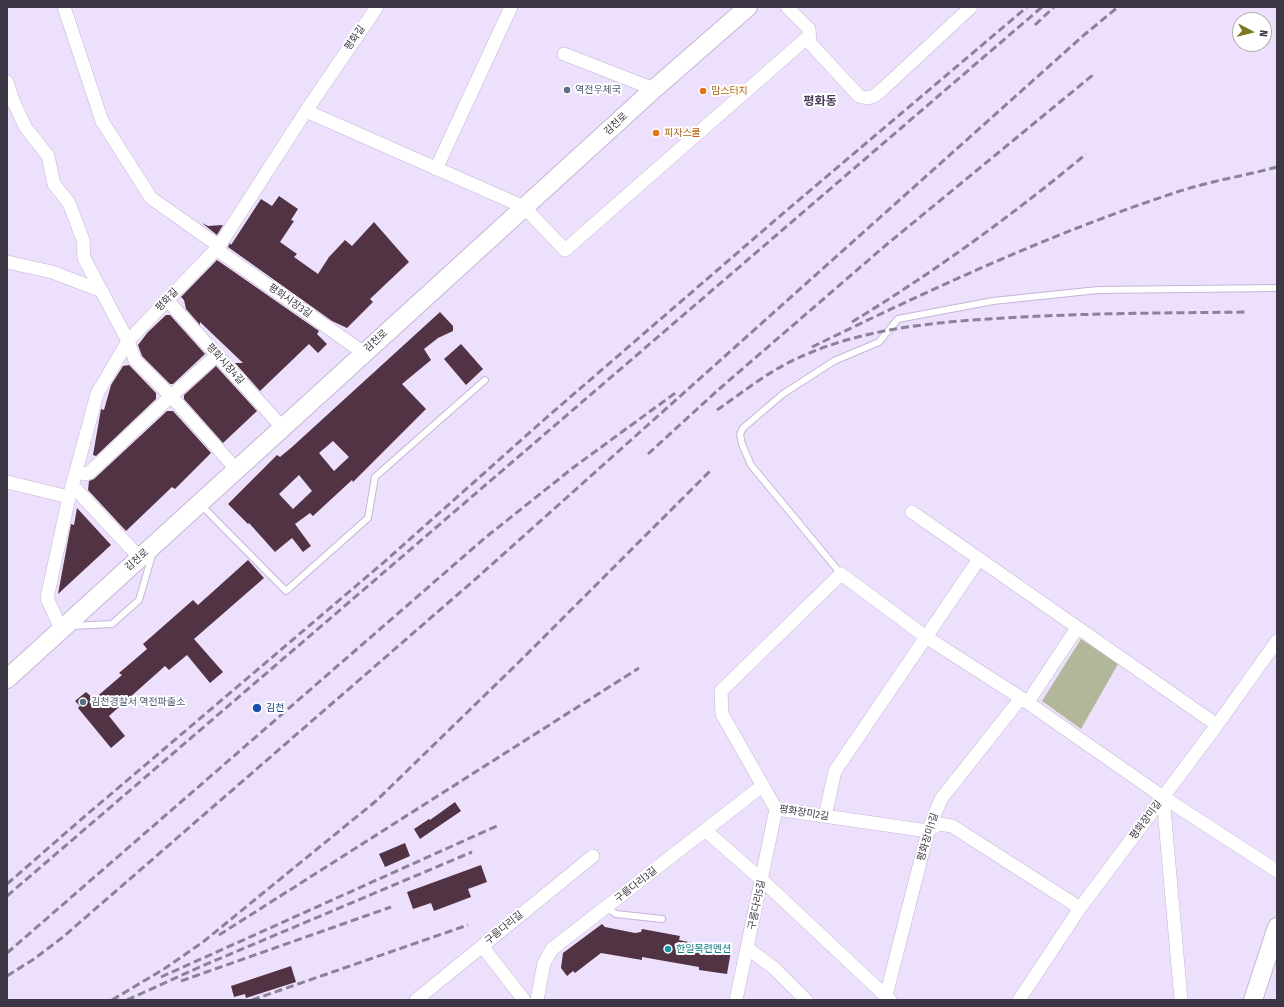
<!DOCTYPE html>
<html>
<head>
<meta charset="utf-8">
<style>
  body { margin:0 }
  #map { position:relative; width:1284px; height:1007px; overflow:hidden; background:#ede0fc; font-family:"Fira Sans Condensed",sans-serif }
  canvas { display:block }
  .frame { position:absolute; inset:0; border:8px solid #3d3644; pointer-events:none }
  .north { position:absolute; left:1232px; top:12px; width:40px; height:40px; box-sizing:border-box; background:#fff; border:1px solid #b1afb4; border-radius:50%; rotate:97deg; font-size:11px; font-weight:700; line-height:16px; text-align:center; color:#3d3644 }
  .north::after { content:''; display:block; margin:auto; width:14px; height:18px; background:#7b781e; clip-path:polygon(50% 0,100% 100%,50% 72%,0 100%) }
</style>
</head>
<body>
<div id="map">
<canvas width="1284" height="1007"></canvas>
<div class="frame"></div>
<div class="north">N</div>
</div>
<script>
const ctx = document.querySelector('canvas').getContext('2d');
ctx.lineJoin = 'round';
function fill(path, color) {
  ctx.fillStyle = color;
  ctx.fill(path, 'evenodd');
}
function trace(path, color, width, dash) {
  ctx.strokeStyle = color;
  ctx.lineWidth = width;
  ctx.lineCap = dash ? 'butt' : 'round';
  ctx.setLineDash(dash || []);
  ctx.stroke(path);
}
function drawText(font, color, halo, rows, align = 'center') {
  ctx.font = font + ' "Fira Sans Condensed","Noto Sans KR",sans-serif';
  ctx.lineWidth = 4;
  ctx.setLineDash([]);
  ctx.textBaseline = 'middle';
  ctx.strokeStyle = halo;
  ctx.fillStyle = color;
  for (const [text, x, y, turn = 0] of rows) {
    ctx.save();
    ctx.translate(x, y);
    ctx.rotate((+turn || 0) * Math.PI / 180);
    ctx.textAlign = isNaN(turn) ? turn : align;
    if (halo) ctx.strokeText(text, 0, 0);
    ctx.fillText(text, 0, 0);
    ctx.restore();
  }
}
fill(new Path2D(`
  M1081 639 1118 664 1081 729 1042 701Z`), '#b3b79a');
fill(new Path2D(`
  M279 196 298 209 291 220 294 221 280 242 297 254 294 257 318 274 329 257 345 240 352 246 374 222 409 262 370 299 373 302 347 328 332 321 228 247 230 243 231 245 261 199 272 206Z
  M202 223 208 226 223 225 217 235Z
  M217 260 319 331 317 334 327 344 318 353 309 344 260 391 235 363H243L200 322V325L186 309 184 300 181 297Z
  M440 312 453 326V331L438 338 424 349 431 360 402 384 426 409 353 482 352 480 313 516 310 513 295 524 311 546 303 552 292 538 275 552 249 523 248 524 228 504 277 455 280 457 292 447ZM333 441 349 457 334 471 319 453ZM299 475 312 491 293 509 279 494Z
  M166 315H170L205 354 173 384H170L142 356 138 345 148 332Z
  M461 344 483 369 466 385 444 359Z
  M129 365 156 393V399L96 456 93 455 101 409 104 410 111 385 123 366Z
  M216 366 257 411 223 443 184 399V395Z
  M167 411H173L211 453 175 489 172 487 126 531 88 490 89 481 94 479Z
  M77 508 111 545 58 594 71 524 74 525Z
  M248 560 264 578 194 639 223 672 210 683 187 655 169 670 165 666 109 716 125 736 111 748 78 708 80 706 75 701 86 692 94 699 122 675 119 673 147 649 143 644 193 600 198 605Z
  M455 802 461 811 420 839 414 829 429 819 430 820Z
  M405 843 410 856 385 867 379 854Z
  M481 865 487 882 468 889 471 897 434 911 431 903 413 909 407 892Z
  M602 924 605 927 635 933 641 932 642 929 680 936 679 940 731 951 727 974 699 970V967L642 957V960L601 953 575 973 573 971 567 976 561 968 563 953Z
  M291 966 296 982 246 998 245 994 234 997 231 986Z`), '#513344');
const lane = new Path2D(`
  M201 505 286 591 368 518 375 477 485 380
  M841 574 751 465 742 444 740 434 743 428 783 394 834 361 879 342 898 319 993 301 1098 290 1277 288
  M71 626 112 624 139 600 153 552
  M607 908 616 914 662 919`);
const street = new Path2D(`
  M64 7 102 121 151 198 219 246
  M787 7 809 29 810 43 859 96C872 101 877 94 886 86L971 7
  M564 54 654 89
  M7 82 14 103 26 128 48 156 54 184 69 203 83 240 84 258 128 341 135 360 171 396 217 355
  M306 111 524 207 565 250 809 36
  M436 169 511 7
  M216 249 364 353
  M7 262 52 272 102 291
  M167 300 282 427
  M76 471 85 474 89 473 171 396 236 469
  M7 482 69 497
  M72 485 139 557
  M912 512 1217 725
  M61 629 47 598 69 497 97 394 128 341 219 246 306 111 377 7
  M1028 702 1077 628
  M1163 797 1181 1000
  M825 816 835 771 979 559
  M706 831 762 880 890 1000
  M1080 908 952 826 939 824 928 831 776 809 722 714 721 691 841 574 926 637 1021 698 1163 797 1277 871
  M482 946 524 1000
  M747 948 774 968 806 1000
  M416 1000 593 856
  M537 1000 544 963 552 949 762 786
  M736 1000 776 809
  M885 1000 928 831 941 799 1021 698
  M1019 1000 1080 908 1217 725 1277 641`);
const secondary = new Path2D(`
  M7 679 654 89 748 7
  M1253 1000 1277 927`);
trace(lane, '#c5b5d7', 8);
trace(street, '#c5b5d7', 14);
trace(secondary, '#c5b5d7', 20);
trace(lane, '#fff', 6);
trace(street, '#fff', 13);
trace(secondary, '#fff', 18);
trace(new Path2D(`
  M1035 25 1054 7
  M852 322C934 272 1013 215 1086 154
  M812 347C931 289 1052 233 1177 192 1210 181 1244 176 1277 167
  M717 410C743 392 769 371 798 358 863 328 935 322 1005 318 1086 313 1167 313 1248 312
  M648 454 718 390 886 245 1094 74
  M7 884 84 817 383 563 546 418 787 210 1027 7
  M7 896 1042 7
  M219 935 639 668
  M7 953 486 537 574 467 678 391
  M7 976 34 959 63 937 479 576 1084 35 1118 7
  M161 977 499 825
  M181 981 391 907
  M112 1000 164 969 203 942 376 801 521 660 710 471
  M127 1000 202 966 472 852
  M252 1000 468 925`), '#8c8296', 3, [8, 4]);
for (const [x, y, r, color] of [
  [567,90,4,"#5c6f8a"],
  [703,91,4,"#e8710a"],
  [656,133,4,"#e8710a"],
  [83,702,4,"#5c6f8a"],
  [257,708,5,"#1a4fb4"],
  [668,949,4,"#0f9aa8"]
]) {
  const dot = new Path2D();
  dot.arc(x, y, r, 0, 2 * Math.PI);
  ctx.fillStyle = color;
  ctx.fill(dot);
  trace(dot, '#fff', 1.5);
}
drawText('10px', '#3d3644', '#fff', [
  ["평화길",355,38,-56],
  ["김천로",616,124,-43],
  ["평화길",167,300,-46],
  ["평화시장3길",290,301,35],
  ["김천로",376,341,-43],
  ["평화시장4길",225,364,48],
  ["김천로",137,560,-42],
  ["평화장미2길",804,813,9],
  ["평화장미길",1146,820,-53],
  ["평화장미1길",928,837,-73],
  ["구름다리3길",636,885,-38],
  ["구름다리5길",757,905,-78],
  ["구름다리길",504,928,-39]
]);
drawText('10px', '#4e5e75', '#fff', [
  ["역전우체국",575,90],
  ["김천경찰서 역전파출소",91,702]
], 'left');
drawText('10px', '#c56008', '#fff', [
  ["맘스터치",711,91],
  ["피자스쿨",664,133]
], 'left');
drawText('10px', '#164399', '#fff', [
  ["김천",266,708]
], 'left');
drawText('10px', '#0d838f', '#fff', [
  ["한일목련멘션",676,949]
], 'left');
drawText('bold 12px', '#4b3d59', '#fff', [
  ["평화동",820,102]
]);
</script>
</body>
</html>
